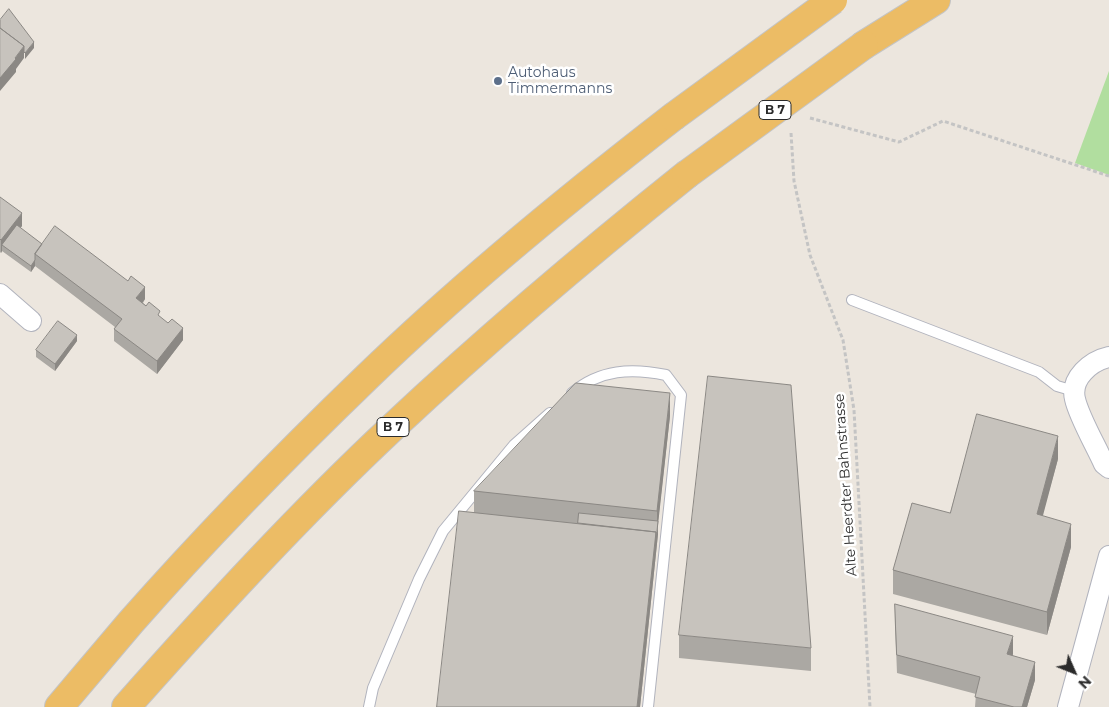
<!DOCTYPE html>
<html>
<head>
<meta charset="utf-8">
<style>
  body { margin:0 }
  #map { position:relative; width:1109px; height:707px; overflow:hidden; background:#ece6de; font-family:Montserrat,sans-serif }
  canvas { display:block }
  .north { position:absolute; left:1049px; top:647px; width:50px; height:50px; -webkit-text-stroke:4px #fff; paint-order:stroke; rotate:134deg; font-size:14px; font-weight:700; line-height:20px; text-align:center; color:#2b2b2b }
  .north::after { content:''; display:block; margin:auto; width:18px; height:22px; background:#2b2b2b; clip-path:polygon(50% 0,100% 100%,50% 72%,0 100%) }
</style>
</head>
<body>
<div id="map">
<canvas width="1109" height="707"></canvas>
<div class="north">N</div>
</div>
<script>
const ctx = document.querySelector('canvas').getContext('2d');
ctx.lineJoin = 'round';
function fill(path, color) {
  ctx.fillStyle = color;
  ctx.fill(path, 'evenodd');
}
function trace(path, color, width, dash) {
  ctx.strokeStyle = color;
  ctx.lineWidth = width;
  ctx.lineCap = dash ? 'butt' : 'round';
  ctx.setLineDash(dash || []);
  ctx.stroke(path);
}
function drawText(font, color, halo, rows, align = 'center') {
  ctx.font = font + ' Montserrat,sans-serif';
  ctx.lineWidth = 5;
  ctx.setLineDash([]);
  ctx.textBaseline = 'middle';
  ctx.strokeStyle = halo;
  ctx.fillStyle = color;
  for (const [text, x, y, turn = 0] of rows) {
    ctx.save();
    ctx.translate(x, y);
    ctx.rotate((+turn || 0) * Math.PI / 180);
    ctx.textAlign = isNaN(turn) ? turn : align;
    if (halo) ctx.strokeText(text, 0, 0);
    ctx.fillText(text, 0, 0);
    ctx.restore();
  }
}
fill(new Path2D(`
  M1109 71V175L1075 163Z`), '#b1de9f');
const service = new Path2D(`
  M852 300 1039 372 1057 386 1074 391
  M572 393C600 369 632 368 666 375L681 395 648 707
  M369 707 373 688 419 579 443 531 514 445 550 413`);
const minor = new Path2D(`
  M0 294 31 321
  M1109 357C1091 361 1070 378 1075 399 1079 417 1096 446 1104 464L1109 468
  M1068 707 1109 556`);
const trunk = new Path2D(`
  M864 45 936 0
  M59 707C83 679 107 650 131 622 206 537 285 456 366 378 463 284 567 199 673 117
  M126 707C212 610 300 514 394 426 488 338 586 255 686 175`);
trace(service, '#b1b3bd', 12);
trace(minor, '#b1b3bd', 22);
trace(trunk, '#c4c4c4', 30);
trace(new Path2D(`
  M810 118 899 142 943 121 1109 176
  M791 133 794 181 810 255 843 340 854 410 870 707`), '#c4c4c4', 3, [4, 2.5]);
trace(service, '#fff', 10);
trace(minor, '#fff', 20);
trace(trunk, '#ecbc65', 28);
const trunkBridge = new Path2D(`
  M673 117 833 0
  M686 175 864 45`);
trace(trunkBridge, '#c4c4c4', 30, []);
trace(trunkBridge, '#ecbc65', 28);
fill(new Path2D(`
  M0 197 22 226 20 228 42 244 145 299 143 303 160 317 183 340 157 374 114 341V329L115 327 35 266 31 272 2 251 1 253 0 252Z
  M77 341 55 371 36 357V350Z
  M670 416 658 521V534L640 707H437L474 512V491Z
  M1058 459 1042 516 1071 547 1047 635 893 594V570Z
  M895 604 1013 654 1012 656 1035 680 1027 707H975L976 694 897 673 895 622Z
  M679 635 811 648V671L679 658Z`), '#aba8a3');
fill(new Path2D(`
  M34 42V48L25 59V53Z
  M24 46V58L16 69V72L0 91V78Z
  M22 213V226L5 247 2 245V251L1 253V240Z
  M35 260V266L31 272V266Z
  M145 287V299L136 311V298Z
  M183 328V340L157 374V361Z
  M77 335V341L55 371V364Z
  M670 393V416L657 534V511Z
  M1058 436V459L1037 538V514Z
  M658 521V534L640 707H637L656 532Z
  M1071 524V547L1047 635V612Z
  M1013 636V654L1007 673V654Z
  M1035 662V680L1027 707H1022Z`), '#8b8884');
const building = new Path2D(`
  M9 9 34 42 25 53 24 52V46L0 28V20Z
  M0 28 24 46 15 58 16 59 0 78Z
  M0 197 22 213 1 240 0 239Z
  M17 225 42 244 35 254V260L31 266 2 245Z
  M55 226 128 281 131 276 145 287 136 298 146 306 149 302 160 311 158 315 168 323 172 319 183 328 157 361 114 329 122 319 35 254Z
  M58 321 77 335 55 364 36 350Z
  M708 376 791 385 811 648 679 635Z
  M576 383 670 393 657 511 474 491Z
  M977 414 1058 436 1037 514 1071 524 1047 612 893 570 912 503 950 513Z
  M459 511 656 532 637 707H437Z
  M579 513 658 521 656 542V532L578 523Z
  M895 604 1013 636 1007 654 1035 662 1022 707H1014L975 697 980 677 897 655Z`);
fill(building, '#c7c3bd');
trace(building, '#8b8884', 1);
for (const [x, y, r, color] of [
  [498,81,5,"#5c6f8a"]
]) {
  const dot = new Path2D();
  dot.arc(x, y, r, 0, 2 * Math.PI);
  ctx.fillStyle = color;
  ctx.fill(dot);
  trace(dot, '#fff', 2);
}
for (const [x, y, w] of [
  [775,110,32],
  [393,427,32]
]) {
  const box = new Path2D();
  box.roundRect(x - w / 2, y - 9.5, w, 19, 4);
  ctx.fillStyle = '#fff';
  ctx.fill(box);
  trace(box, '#2b2b2b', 1);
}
drawText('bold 12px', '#2b2b2b', null, [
  ["B 7",775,110],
  ["B 7",393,427]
]);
drawText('14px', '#4e5e75', '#fff', [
  ["Autohaus",508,73],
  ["Timmermanns",508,89]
], 'left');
drawText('14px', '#2b2b2b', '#fff', [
  ["Alte Heerdter Bahnstrasse",846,485,-94]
]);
</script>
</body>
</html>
